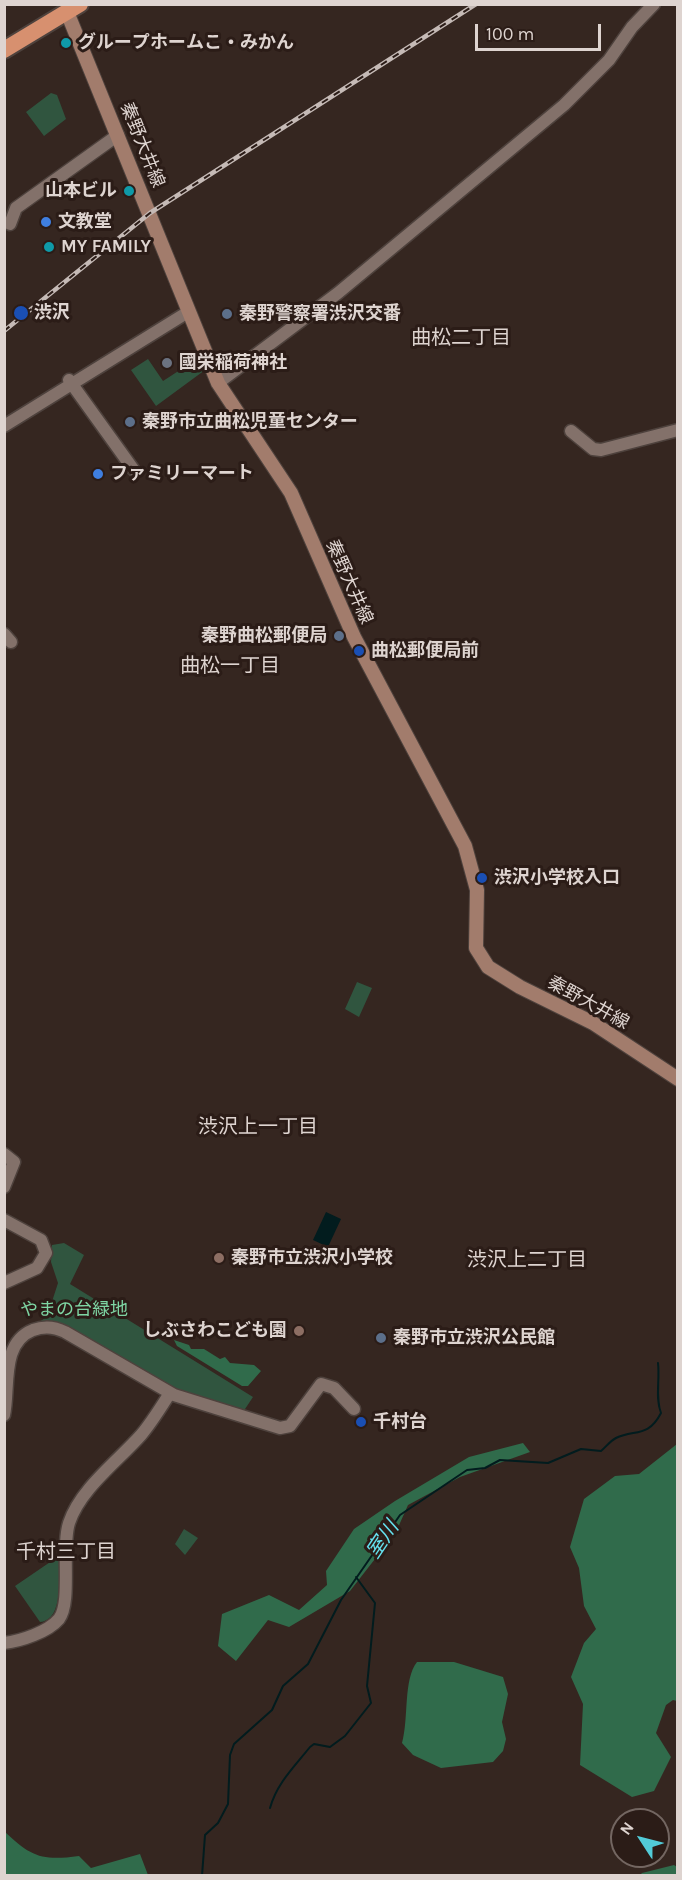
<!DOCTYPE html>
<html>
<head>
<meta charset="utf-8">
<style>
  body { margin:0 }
  #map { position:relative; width:682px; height:1880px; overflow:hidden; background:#352620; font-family:Karla,sans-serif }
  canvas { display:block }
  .frame { position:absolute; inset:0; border:6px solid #ded4d0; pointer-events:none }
  .north { position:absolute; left:610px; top:1808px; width:60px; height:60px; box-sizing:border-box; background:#2b1c17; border:2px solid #736661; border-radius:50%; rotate:306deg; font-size:16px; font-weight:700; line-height:24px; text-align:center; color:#ded4d0 }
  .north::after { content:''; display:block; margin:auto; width:21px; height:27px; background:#52cbd8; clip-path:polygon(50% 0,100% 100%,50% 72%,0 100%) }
  .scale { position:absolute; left:475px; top:24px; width:126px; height:27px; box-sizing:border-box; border:3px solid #ded4d0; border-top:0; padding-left:8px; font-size:18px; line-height:21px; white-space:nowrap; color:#ded4d0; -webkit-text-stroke:4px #2b1c17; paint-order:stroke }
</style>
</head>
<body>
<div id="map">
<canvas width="682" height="1880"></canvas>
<div class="frame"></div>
<div class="north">N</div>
<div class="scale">100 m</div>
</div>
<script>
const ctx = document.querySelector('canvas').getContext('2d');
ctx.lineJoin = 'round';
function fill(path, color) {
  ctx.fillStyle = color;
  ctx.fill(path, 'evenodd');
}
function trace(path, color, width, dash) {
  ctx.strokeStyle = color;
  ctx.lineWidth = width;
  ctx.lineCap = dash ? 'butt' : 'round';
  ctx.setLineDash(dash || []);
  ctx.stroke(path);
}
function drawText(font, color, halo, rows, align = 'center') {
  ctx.font = font + ' Karla,"Noto Sans JP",sans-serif';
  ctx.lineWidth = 6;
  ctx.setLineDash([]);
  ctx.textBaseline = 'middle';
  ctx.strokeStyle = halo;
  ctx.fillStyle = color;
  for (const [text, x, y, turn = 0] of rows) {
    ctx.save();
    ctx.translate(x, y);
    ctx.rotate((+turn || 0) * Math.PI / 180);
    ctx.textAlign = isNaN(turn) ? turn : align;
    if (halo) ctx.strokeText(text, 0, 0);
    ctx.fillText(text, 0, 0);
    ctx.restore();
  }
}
fill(new Path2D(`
  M51 93 57 95 66 119 44 136 26 112Z
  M200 357 205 370 156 406 131 370 148 359 163 381Z
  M357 982 372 988 359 1017 345 1009Z
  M64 1243 84 1255 70 1284 253 1397 243 1412 175 1391 39 1322 47 1317 58 1283 51 1262 52 1245Z
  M184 1529 198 1538 185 1555 175 1544Z
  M59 1556C58 1574 65 1620 40 1622L15 1586Z`), '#30553f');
fill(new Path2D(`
  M174 1340 189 1345 191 1349H204L220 1359 225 1357 230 1363 254 1365 261 1371 248 1386H242L177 1346Z
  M523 1443 530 1452 460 1477 408 1505 396 1532 350 1591 289 1627 268 1620 236 1661 218 1646 222 1614 269 1595 299 1610 327 1585 326 1571 354 1529 395 1501 469 1457Z
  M677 1444V1701L673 1700 666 1705 656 1733 671 1757 654 1791 632 1797 580 1765 583 1704 571 1677 584 1643 596 1629 584 1606 579 1568 570 1547 584 1499 615 1476 639 1474Z
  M417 1662H454L503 1677 508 1694 502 1722 506 1739 503 1751 493 1762 441 1768 413 1755 402 1743C409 1718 403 1680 417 1662Z
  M4 1831C31 1857 42 1861 79 1856L91 1868 140 1854 148 1875H5Z
  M674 1865 677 1867V1875H640L642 1873Z`), '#306b4b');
fill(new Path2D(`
  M326 1212 341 1219 328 1247 313 1240Z`), '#021c1e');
trace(new Path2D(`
  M270 1808C277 1783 294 1767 310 1747L314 1744 330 1747 345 1736 371 1703 367 1686 375 1603 356 1577
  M202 1876 205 1835 218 1823 228 1804 230 1755 234 1744 272 1710 283 1686 308 1664 341 1600 400 1515 467 1470 485 1468 500 1460 548 1463 581 1449 601 1451C606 1447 610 1441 616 1438 635 1429 648 1438 661 1413 655 1398 660 1380 658 1363`), '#021c1e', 2);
const tertiary = new Path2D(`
  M10 224 16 208 118 135
  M69 380 133 469
  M218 383 338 293 564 105 609 60 632 27 654 4
  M4 426 188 312
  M571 431 593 449 601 450 678 430
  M4 634 11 642
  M4 1154 14 1162 4 1187
  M4 1220 41 1240 46 1253 37 1268 4 1283
  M4 1415C10 1388 0 1343 33 1330 44 1326 55 1327 65 1332L174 1395 280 1428 290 1426 321 1384 334 1388 354 1409
  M4 1643C21 1641 48 1632 59 1619 72 1602 61 1548 69 1523 80 1489 118 1461 141 1435 152 1422 161 1407 170 1393`);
const secondary = new Path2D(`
  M67 12 218 383 291 493 354 637 465 846 477 890 476 948 488 967 520 987 593 1023 678 1079`);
const trunk = new Path2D(`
  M4 50 80 4`);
trace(tertiary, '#4e423d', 15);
trace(secondary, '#4e423d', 16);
trace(trunk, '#4e423d', 20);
trace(tertiary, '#83716a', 12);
trace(secondary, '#a27c6c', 14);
trace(trunk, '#d7906f', 16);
const rail = new Path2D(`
  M4 331 150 213 476 4`);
trace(rail, '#c5bab6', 4.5);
trace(rail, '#2b1c17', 2, [7]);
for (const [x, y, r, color] of [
  [66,43,6,"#0f9aa8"],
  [129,191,6,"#0f9aa8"],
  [46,222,6,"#3f7fe0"],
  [49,247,6,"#0f9aa8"],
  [21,313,8,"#1a4fb4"],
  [227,314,6,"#5c6f8a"],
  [167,363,6,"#6b7280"],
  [130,422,6,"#5c6f8a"],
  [98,474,6,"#3f7fe0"],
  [339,636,6,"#5c6f8a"],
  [359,651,6,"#1a4fb4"],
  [482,878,6,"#1a4fb4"],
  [219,1258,6,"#8d6e63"],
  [299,1331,6,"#8d6e63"],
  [381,1338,6,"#5c6f8a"],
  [361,1422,6,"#1a4fb4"]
]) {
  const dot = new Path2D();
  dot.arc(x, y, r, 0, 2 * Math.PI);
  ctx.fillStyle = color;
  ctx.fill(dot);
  trace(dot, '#2b1c17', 2);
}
drawText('bold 18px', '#ded4d0', '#2b1c17', [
  ["グループホームこ・みかん",78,43],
  ["山本ビル",117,191,"right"],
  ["文教堂",58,222],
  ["MY FAMILY",61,247],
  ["渋沢",34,313],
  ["秦野警察署渋沢交番",239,314],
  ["國栄稲荷神社",179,363],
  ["秦野市立曲松児童センター",142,422],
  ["ファミリーマート",110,474],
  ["秦野曲松郵便局",327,636,"right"],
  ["曲松郵便局前",371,651],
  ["渋沢小学校入口",494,878],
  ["秦野市立渋沢小学校",231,1258],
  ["しぶさわこども園",287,1331,"right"],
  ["秦野市立渋沢公民館",393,1338],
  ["千村台",373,1422]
], 'left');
drawText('18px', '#ded4d0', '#2b1c17', [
  ["秦野大井線",142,145,68],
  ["秦野大井線",349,582,66],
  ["秦野大井線",588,1003,29]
]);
drawText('18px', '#7ed5a3', '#2b1c17', [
  ["やまの台緑地",74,1310]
]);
drawText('20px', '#ded4d0', '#2b1c17', [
  ["曲松二丁目",461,338],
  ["曲松一丁目",230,666],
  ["渋沢上一丁目",258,1127],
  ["渋沢上二丁目",527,1260],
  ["千村三丁目",66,1552]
]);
drawText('italic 20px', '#65e1ef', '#2b1c17', [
  ["室川",383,1540,-56]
]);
</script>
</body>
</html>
